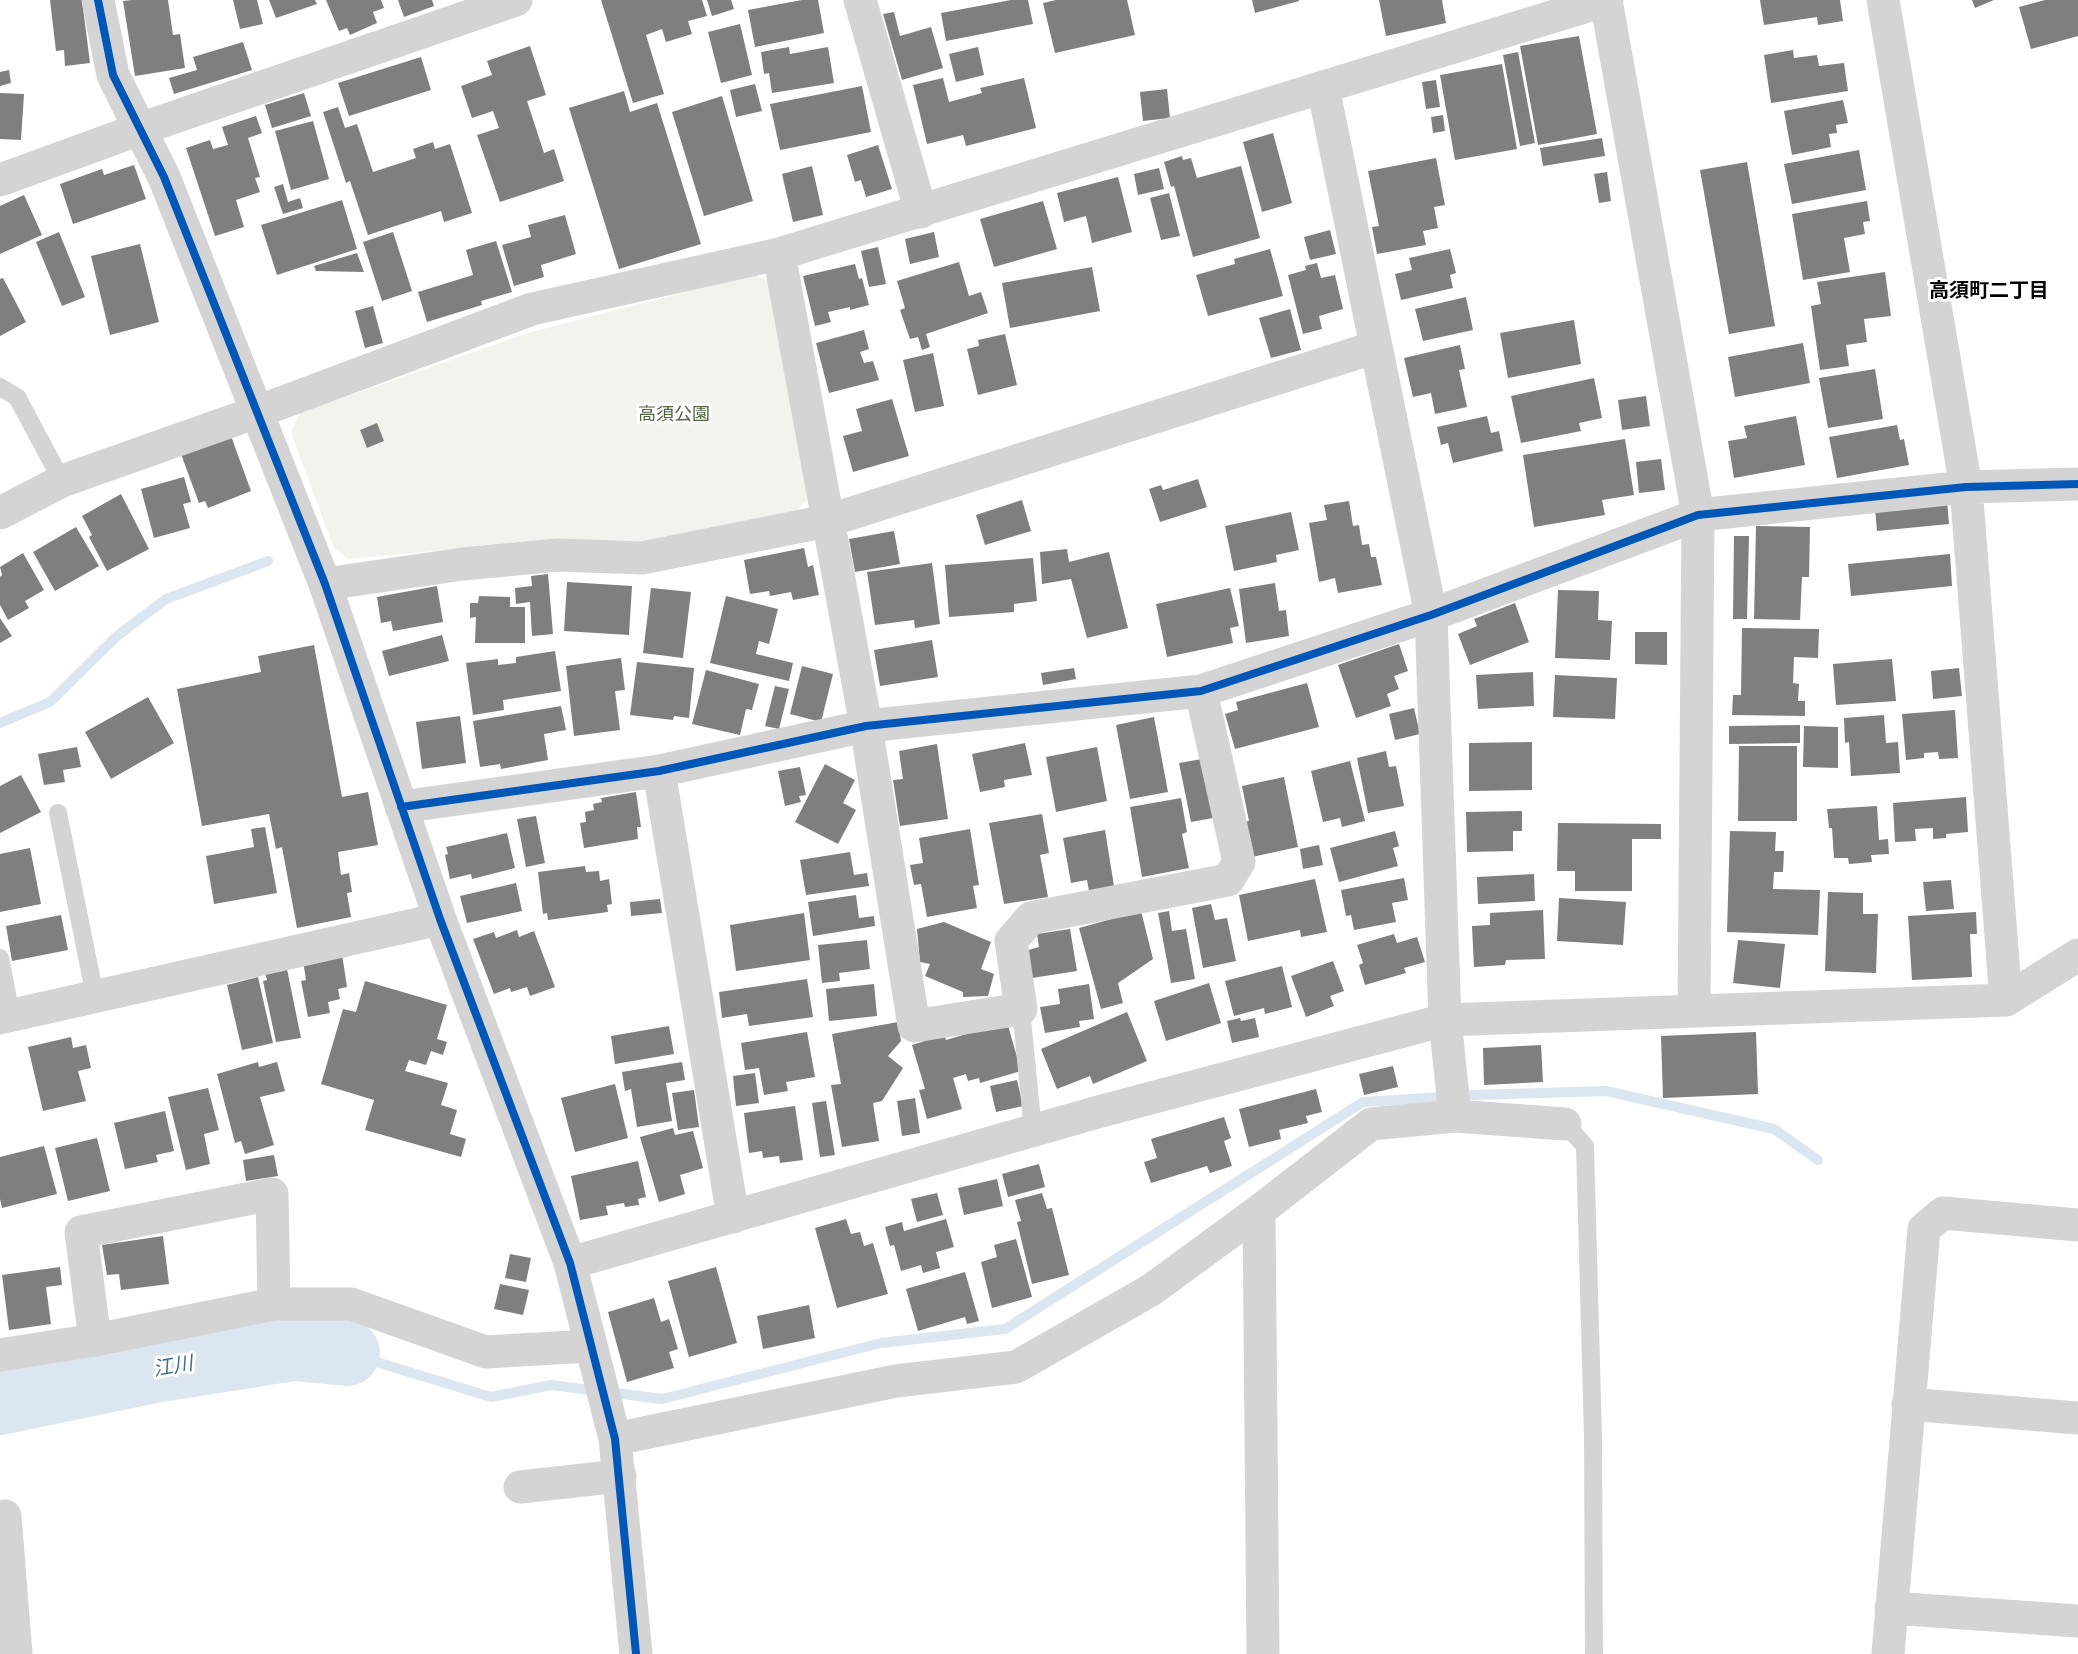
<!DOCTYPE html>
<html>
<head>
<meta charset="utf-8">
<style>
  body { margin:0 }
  canvas { display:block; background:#fff }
</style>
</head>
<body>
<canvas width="2078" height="1654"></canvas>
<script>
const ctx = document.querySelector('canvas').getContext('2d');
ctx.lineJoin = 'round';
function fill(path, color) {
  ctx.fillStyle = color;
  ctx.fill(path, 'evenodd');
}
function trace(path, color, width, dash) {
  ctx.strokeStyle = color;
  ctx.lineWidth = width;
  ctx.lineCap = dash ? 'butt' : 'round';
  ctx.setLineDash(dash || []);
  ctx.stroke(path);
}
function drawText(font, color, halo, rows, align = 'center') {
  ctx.font = font + ' "PT Sans Narrow","Noto Sans JP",sans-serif';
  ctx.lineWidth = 6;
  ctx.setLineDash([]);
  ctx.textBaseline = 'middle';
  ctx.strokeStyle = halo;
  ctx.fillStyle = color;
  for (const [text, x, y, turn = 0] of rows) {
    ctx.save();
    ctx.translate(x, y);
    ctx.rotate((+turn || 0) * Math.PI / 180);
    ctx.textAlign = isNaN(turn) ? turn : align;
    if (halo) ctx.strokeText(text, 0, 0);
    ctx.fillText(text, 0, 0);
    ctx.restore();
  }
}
fill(new Path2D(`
  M755 274 768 282 808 499 795 512 637 542 552 540 348 559 334 548 291 432 300 413 528 333Z`), '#f0f4ed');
trace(new Path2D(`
  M0 723 50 702 117 636 166 599 268 561
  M347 1353 491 1397 551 1385 662 1399 881 1343 1005 1329 1363 1102 1474 1095 1606 1091 1774 1129 1818 1160`), '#dce6f0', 10);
trace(new Path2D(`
  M0 1402 154 1370 294 1348 347 1353`), '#dce6f0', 66);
fill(new Path2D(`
  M50 0H82L90 63 65 66 64 50 56 51Z
  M132 0H168L173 35 180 34 185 68 135 76 123 1Z
  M233 0H257L263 24 240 29Z
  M269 0H315L317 4 276 18Z
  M326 0H381L384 8 373 12 377 23 350 35 347 28 339 31Z
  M398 0H432L434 6 404 17Z
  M601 0H702L707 16 688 21 692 34 666 42 662 29 646 35 664 94 633 103Z
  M707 0H731L734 9 712 16Z
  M802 0H818L824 33 755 47 748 10Z
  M1011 0H1028L1033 24 946 41 941 13Z
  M1056 0H1127L1135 35 1055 53 1043 3Z
  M1252 0H1299V1L1255 13Z
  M1379 0H1442L1446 23 1386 36Z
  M1760 0H1840L1843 21 1818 25 1817 17 1764 25Z
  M1972 0H1994L1975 8Z
  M2045 0H2078V36L2031 49 2019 7Z
  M894 12 900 36 931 27 943 68 902 80 883 14Z
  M740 24 752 75 721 83 708 32Z
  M1579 36 1597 134 1538 145 1520 46Z
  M243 42 252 70 174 94 169 78 197 70 193 57Z
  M530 46 546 95 527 101 544 153 554 149 564 181 500 202 477 135 499 128 493 111 472 118 461 86 492 75 487 61Z
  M789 47 790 54 828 47 834 83 772 93 769 73 764 74 761 52Z
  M978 47 984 75 956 82 949 54Z
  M1793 50 1794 58 1817 55 1819 66 1844 63 1848 91 1771 103 1764 55Z
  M1518 52 1535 143 1520 146 1503 55Z
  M421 57 431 90 349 116 338 83Z
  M1502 64 1517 149 1455 160 1440 75Z
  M9 70 11 83 0 86V72Z
  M943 78 949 102 982 93 980 88 1024 78 1036 128 966 146 963 135 927 144 913 85Z
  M1436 80 1440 107 1426 109 1422 82Z
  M755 84 762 111 736 117 730 90Z
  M862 86 871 132 780 150 770 104Z
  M1167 89 1170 118 1143 121 1140 92Z
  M624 91 630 112 657 103 701 244 619 269 569 108Z
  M0 93 24 94 21 140 0 139Z
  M304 93 311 116 272 128 265 105Z
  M722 96 753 201 704 216 672 112Z
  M1843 100 1848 123 1836 125 1837 133 1829 134 1831 147 1792 155 1784 111Z
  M338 107 345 128 357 124 373 172 416 158 413 149 433 142 435 149 450 144 472 213 444 222 441 211 368 235 350 181 346 183 323 112Z
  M1443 115 1445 131 1433 133 1431 117Z
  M256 116 262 133 248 138 260 177 255 178 260 192 236 200 244 227 215 236 186 148 210 140 213 149 228 145 222 127Z
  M313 121 329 179 291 190 275 131Z
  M1273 133 1292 203 1262 212 1243 142Z
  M1602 138 1605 156 1543 166 1540 148Z
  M878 145 892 189 866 197 861 180 855 182 847 155Z
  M1859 150 1866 190 1792 204 1784 164Z
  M1182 156 1183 160 1191 158 1197 178 1241 166 1260 238 1193 257 1174 186 1171 187 1164 162Z
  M1436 158 1445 205 1434 207 1438 228 1423 231 1426 245 1377 254 1372 227 1379 226 1368 171Z
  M1747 162 1775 326 1729 334 1700 170Z
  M134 165 146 199 73 224 60 184 102 169 104 175Z
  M812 166 823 215 793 222 782 174Z
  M1159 168 1164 189 1138 195 1134 174Z
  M1607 172 1611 201 1599 203 1594 174Z
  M1118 177 1132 232 1092 243 1086 216 1064 222 1057 193Z
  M283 184 288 202 300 198 303 208 283 214 274 187Z
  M1169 193 1180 236 1161 240 1150 198Z
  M24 195 42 235 0 254V206Z
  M342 200 357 249 277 275 261 225Z
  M1043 201 1057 249 994 267 980 219Z
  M1867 201 1870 221 1863 222 1865 234 1844 238 1850 272 1803 280 1792 214Z
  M565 215 576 254 541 265 544 277 514 286 502 245 531 237 528 225Z
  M1330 230 1336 254 1310 260 1304 237Z
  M59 232 85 297 62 306 36 242Z
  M393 232 412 291 382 301 363 242Z
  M934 232 939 257 910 264 905 239Z
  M496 241 512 292 481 301 482 305 427 322 418 292 473 275 466 250Z
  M140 244 159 322 110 335 91 256Z
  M878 247 886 284 869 287 861 251Z
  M1270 249 1283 296 1208 316 1196 275 1235 264 1234 259Z
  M1450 249 1456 273 1450 275 1453 288 1401 300 1395 274 1412 270 1409 258Z
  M357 253 364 272 316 271 314 266Z
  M959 262 969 296 981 292 988 313 926 334 930 347 922 350 918 337 910 339 900 310 905 308 897 281Z
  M1317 263 1321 278 1335 275 1343 309 1319 316 1322 329 1303 334 1288 275 1306 270 1305 266Z
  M855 264 859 279 862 278 869 305 850 310V307L828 312 831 322 815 326 803 276Z
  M1092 267 1100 311 1010 328 1002 283Z
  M1885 272 1891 316 1864 319 1867 342 1846 345 1849 366 1820 370 1811 306 1821 304 1817 282Z
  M3 278 26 322 0 336V279Z
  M1466 297 1473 330 1423 341 1415 309Z
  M373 306 383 343 365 348 355 311Z
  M1290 309 1301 350 1271 358 1259 318Z
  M1574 320 1581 364 1508 378 1500 333Z
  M864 330 869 349 860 352 864 363 873 361 879 380 829 393 816 343Z
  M1005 334 1017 385 978 395 967 349 979 346 978 340Z
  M1803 343 1810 383 1735 397 1728 357Z
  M1460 345 1465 369 1459 370 1467 407 1435 414 1431 393 1413 397 1404 358Z
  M933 353 944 406 915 412 903 360Z
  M1875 369 1883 419 1828 428 1819 378Z
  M1594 378 1602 418 1579 423 1581 431 1521 443 1511 396Z
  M1646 396 1650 426 1622 430 1618 400Z
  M892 399 909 456 853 472 843 436 862 431 856 409Z
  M1487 416 1491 433 1499 431 1503 451 1453 463 1448 443 1441 445 1437 427Z
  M1796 416 1805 465 1734 478 1728 441 1747 438 1744 426Z
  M377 423 384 441 367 448 360 430Z
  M1897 425 1900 440 1904 439 1909 465 1837 478 1829 437Z
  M231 436 251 491 208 508 205 501 199 503 181 454Z
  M1625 439 1634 495 1602 500 1605 515 1534 527 1523 455Z
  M1661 459 1665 490 1639 493 1636 462Z
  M184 477 191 502 183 504 190 528 154 538 141 489Z
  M1198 479 1207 507 1160 522 1149 489 1161 485 1163 490Z
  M121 494 149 549 107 571 89 537 92 535 82 516Z
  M1022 500 1031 531 985 545 976 515Z
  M1349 501 1353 526 1359 525 1362 545 1369 544 1371 557H1376L1382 585 1338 593 1335 578 1319 582 1309 523 1327 520 1324 505Z
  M1947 501 1949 524 1877 531 1875 508Z
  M1291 512 1299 550 1276 555 1277 562 1234 571 1225 526Z
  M1756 526 1810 527 1809 577H1802L1800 620 1754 619Z
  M76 527 99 566 55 591 33 552Z
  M894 531 900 564 855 572 849 539Z
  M1734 536H1749L1747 619H1733Z
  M804 548 808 567 813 565 819 595 793 600 791 592 770 596 769 591 750 594 744 560Z
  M1067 549 1069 562 1109 552 1128 628 1087 638 1071 579 1042 584 1040 552Z
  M23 553 44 590 25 601 29 608 8 620 0 605V577L2 575 0 567Z
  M1950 554 1952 586 1851 596 1848 564Z
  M1033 558 1037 601 1014 604V612L949 617 945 565Z
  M932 563 940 624 915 628 914 620 875 625 867 572Z
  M548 574 553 634 532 636 530 602 516 604 515 588 532 586 531 576Z
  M567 582 632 586 629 635 564 631Z
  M1275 583 1279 611 1286 610 1289 636 1246 643 1239 589Z
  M437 586 443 622 393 631 391 621 381 623 377 597Z
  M651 588 691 592 683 658 643 653Z
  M1230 588 1239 626 1230 628 1233 643 1167 657 1156 604Z
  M1558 590 1599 591 1598 620 1612 621 1610 660 1555 658Z
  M479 596 510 597V607H525V643H475L476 617 470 618V603H478Z
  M726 596 778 609 769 644 759 641 756 654 793 663 789 681 710 663Z
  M1515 603 1529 642 1470 665 1458 634 1477 626 1474 619Z
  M0 618 12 636 0 643Z
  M1742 628 1819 629 1818 658 1794 657 1793 683 1799 684 1798 701H1805V716L1732 715 1733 695H1741Z
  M1635 632H1667V665L1635 664Z
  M442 635 449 661 389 676 382 651Z
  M932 640 938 677 880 686 874 650Z
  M1399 644 1408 671 1394 676 1399 689 1387 694 1391 706 1356 718 1338 665Z
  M314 645 342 797 368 792 378 845 338 852 341 875 349 873 352 892 347 893 351 917 297 928 282 847 276 849 269 814 202 826 177 689 261 672 258 656Z
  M555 651 561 691 503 700 504 710 473 715 466 663 498 659V665L516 663V657Z
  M621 658 625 690 615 691 620 730 574 736 566 666Z
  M1892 659 1896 701 1836 705 1833 664Z
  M637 662 694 668 689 718 674 716 673 720 630 715Z
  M802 666 833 674 821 722 790 714Z
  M1074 668 1076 679 1043 685 1041 673Z
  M1959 668 1962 696 1933 699 1931 671Z
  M706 670 759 684 752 710 746 709 740 735 692 724Z
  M1533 672 1534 706 1478 709 1476 675Z
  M1555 675 1617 678 1615 719 1553 717Z
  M1307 683 1319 727 1235 749 1225 714 1238 710 1236 702Z
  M775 686 789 689 779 729 765 726Z
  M148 697 174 743 111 779 85 732Z
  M561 706 566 730 544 734 548 760 501 769 500 764 480 767 473 721Z
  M1414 708 1420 734 1395 740 1389 714Z
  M1955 710 1958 758 1939 759 1938 752 1924 753V758L1906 760 1902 714Z
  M1884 715 1886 743 1898 742 1900 773 1851 776 1849 742 1845 743 1844 718Z
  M460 716 466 763 422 769 416 722Z
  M1154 717 1168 792 1130 799 1116 725Z
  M1800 725V743L1729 744V726Z
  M1804 726 1838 727V768L1803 767Z
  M1532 742V790L1469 791V743Z
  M1025 743 1032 775 1004 780 1005 787 980 792 972 754Z
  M937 744 948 819 900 826 893 780 903 779 899 751Z
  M1739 746H1797V821H1738Z
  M77 747 81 767 63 770 65 782 44 785 38 754Z
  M1097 747 1107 801 1056 812 1046 757Z
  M1386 751 1389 767 1396 766 1404 806 1368 813 1357 758Z
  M1202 759 1213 818 1191 822 1179 763Z
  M1350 761 1365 821 1342 827 1340 818 1323 822 1311 771Z
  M825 764 855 780 843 803 856 810 838 844 795 822Z
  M800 767 806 795 799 796 801 802 785 806 778 771Z
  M21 775 41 812 0 833V786Z
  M1284 777 1298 847 1252 857 1245 822 1249 821 1242 786Z
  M636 792 641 827H637L638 839 584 848 580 823 586 822 585 812 594 810 593 804 602 802 601 798Z
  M1966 797 1968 832 1946 834V838L1933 839V828L1915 829 1916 841 1895 842 1893 803Z
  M1181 798 1187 832 1182 834 1189 868 1142 877 1130 807Z
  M1877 806 1879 840 1888 839 1889 854 1871 855 1872 862 1849 864 1848 858H1834L1832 828H1829L1827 809Z
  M1522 811V831H1513V851L1467 852 1466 812Z
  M1042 814 1049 853 1040 855 1048 897 1004 904 989 823Z
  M536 816 545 863 526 867 517 819Z
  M1558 823 1661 824V839H1632V891H1575V871H1557Z
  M265 827 277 893 214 904 206 856 254 847 251 829Z
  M970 829 979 885 973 886 977 908 927 917 921 884 914 885 910 865 923 863 919 838Z
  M1105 830 1114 886 1089 891 1087 880 1071 883 1063 838Z
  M1395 831 1399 846 1393 848 1398 866 1339 882 1330 848Z
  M1730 831 1776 832 1775 851H1784L1783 872H1774L1773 889 1820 890 1818 935 1727 932Z
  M507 833 515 868 472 879 471 874 450 879 445 855 448 854 446 847Z
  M1319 845 1323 865 1303 869 1300 849Z
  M30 848 41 904 0 912V854Z
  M850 852 854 875 867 873 869 886 806 895 800 860Z
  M585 866 586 872 599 871 600 881 609 879 612 904 607 905 608 912 548 920 547 913 543 914 538 872Z
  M1534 874 1535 901 1478 904 1477 877Z
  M1404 878 1408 900 1392 903 1396 922 1354 930 1351 915 1346 916 1341 890Z
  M1315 879 1327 932 1301 937 1300 930 1248 941 1239 895Z
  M1951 880 1954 909 1926 911 1923 882Z
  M516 883 522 911 467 923 460 896Z
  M1828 892 1863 893V914H1878L1876 973 1825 971Z
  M856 895 859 918 874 916 875 926 813 936 808 902Z
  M1559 898 1626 902 1623 945 1557 941Z
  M660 899 662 913 631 916 630 902Z
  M1211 904 1215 920 1227 918 1236 961 1203 968 1192 908Z
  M1543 910 1545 959 1506 960 1505 965 1474 967 1472 926 1490 925V913Z
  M1141 911 1153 959 1118 983 1123 1003 1101 1009 1079 928Z
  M1169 911 1172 931 1186 929 1195 979 1171 983 1158 913Z
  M1976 912 1977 934H1970L1972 977 1912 980 1908 916Z
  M804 913 810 960 736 971 730 925Z
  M61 915 68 950 12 961 6 926Z
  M944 922 991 942 981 969 994 974 988 996 963 997V992L925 976 930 964 920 962 917 929Z
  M1070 929 1077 971 1032 978 1028 950 1039 947 1037 934Z
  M517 930 519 937 534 931 555 987 530 996 527 987 511 992 510 988 494 994 473 939 494 932 496 938Z
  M1394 934 1397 943 1417 937 1425 962 1404 968 1406 973 1365 985 1359 965 1363 963 1357 945Z
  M867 940 870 969 839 973 840 981 822 983 818 945Z
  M1738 940 1785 944 1780 988 1733 983Z
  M342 954 347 987 338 989 340 999 328 1002 330 1013 308 1017 301 981 306 980 303 961Z
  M1333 961 1344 991 1330 996 1334 1006 1306 1017 1291 976Z
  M1282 966 1292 1007 1265 1014 1264 1008 1234 1016 1225 981Z
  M287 969 301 1038 276 1042 263 981 267 980 265 973Z
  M258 977 273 1043 242 1050 227 985Z
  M807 979 813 1017 749 1026 747 1014 722 1018 719 992Z
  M365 981 447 1005 437 1039 447 1042 443 1055 431 1051 426 1065 409 1060 405 1071 448 1083 441 1105 457 1110 450 1134 466 1139 461 1157 365 1130 374 1100 321 1084 343 1009 356 1012Z
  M1209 983 1221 1023 1166 1041 1154 1001Z
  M874 984 877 1016 829 1021 826 989Z
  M1089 984 1094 1019 1079 1021 1080 1027 1045 1033 1040 1007 1060 1004 1058 989Z
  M1127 1012 1147 1061 1093 1084 1090 1076 1057 1089 1041 1049Z
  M1240 1018 1241 1021 1255 1018 1259 1037 1232 1043 1227 1021Z
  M898 1022 901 1041 888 1056 903 1068 882 1101 873 1103 879 1141 842 1147 831 1085 841 1084 832 1034Z
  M1007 1022 1021 1071 980 1083 979 1078 968 1081 966 1074 953 1078 962 1109 927 1119 919 1090 925 1089 912 1045 944 1035 946 1040Z
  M669 1026 674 1054 615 1064 611 1036Z
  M807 1032 815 1077 786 1082 788 1091 764 1095 759 1068 745 1070 741 1043Z
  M1756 1032 1758 1094 1663 1098 1661 1036Z
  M71 1037 73 1048 86 1045 91 1068 78 1071 86 1101 43 1111 28 1047Z
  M1541 1045 1543 1082 1484 1085 1483 1048Z
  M258 1062 259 1067 277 1062 285 1091 260 1097 274 1145 245 1154 241 1141 235 1143 217 1074Z
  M682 1062 685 1080 666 1083 672 1121 637 1127 631 1089 625 1091 622 1072Z
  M1393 1066 1398 1087 1364 1095 1359 1074Z
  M755 1073 759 1103 736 1106 733 1076Z
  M1017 1080 1023 1106 996 1112 990 1086Z
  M615 1084 628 1138 575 1152 561 1098Z
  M208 1088 219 1130 204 1134 210 1164 186 1170 168 1097Z
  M1316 1089 1322 1112 1306 1116 1308 1123 1279 1130 1281 1139 1249 1147 1239 1109Z
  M694 1090 699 1127 678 1130 672 1093Z
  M915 1098 920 1133 902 1136 897 1101Z
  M826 1101 835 1155 820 1157 812 1103Z
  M795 1106 803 1160 780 1163 779 1156 763 1158 762 1151 749 1153 744 1113Z
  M165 1111 174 1151 156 1155 158 1162 125 1169 114 1123Z
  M1224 1117 1231 1138 1224 1141 1232 1166 1210 1173 1207 1166 1151 1183 1144 1162 1157 1158 1151 1139Z
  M673 1128 675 1135 693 1131 703 1168 680 1175 685 1194 659 1202 640 1137Z
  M97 1138 110 1191 68 1201 55 1148Z
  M44 1146 57 1194 2 1208 0 1199V1157Z
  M274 1155 278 1176 246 1181 243 1160Z
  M638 1161 646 1197 638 1199 639 1205 625 1207 624 1203 606 1206 608 1215 580 1220 571 1176Z
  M1039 1164 1045 1187 1008 1197 1002 1174Z
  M997 1179 1003 1206 964 1215 958 1188Z
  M937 1193 943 1215 917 1222 911 1199Z
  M1042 1193 1047 1209 1052 1208 1069 1275 1032 1284 1017 1222 1021 1221 1015 1200Z
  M846 1219 851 1234 860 1232 864 1246 873 1243 888 1294 837 1308 815 1228Z
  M946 1219 954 1247 936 1252 940 1268 923 1273 921 1265 901 1271 894 1245 890 1246 885 1227 902 1222 904 1231Z
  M163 1236 169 1284 121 1290 119 1274 107 1275 102 1245Z
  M1016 1239 1032 1297 992 1308 981 1262 997 1257 994 1245Z
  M510 1254 531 1258 526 1282 505 1278Z
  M60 1267 62 1285 46 1287 51 1324 9 1330 2 1275Z
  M716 1267 737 1343 689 1357 668 1281Z
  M965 1272 979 1321 967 1324 965 1317 918 1331 906 1289Z
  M500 1284 529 1290 523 1315 494 1309Z
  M654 1298 661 1322 669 1319 678 1349 669 1352 674 1368 627 1382 608 1312Z
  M809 1305 815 1338 763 1349 757 1316Z`), '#7f7f7f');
trace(new Path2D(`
  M0 387 17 397 62 481
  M58 813 95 996
  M0 958 11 1015
  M1021 1009 1033 1131
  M1565 1124 1585 1146 1593 1437 1594 1654`), '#d4d4d4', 18);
trace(new Path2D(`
  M98 0 113 75 164 177 325 584 440 919 570 1263 615 1439 636 1654
  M860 0 921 212
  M1606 0 1698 515 1694 1010
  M1883 0 1966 487 2006 1000
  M1323 87 1431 615 1445 1020 1455 1116
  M0 180 140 129 516 0
  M779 254 866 726 914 1026 1021 1009 1011 941 1031 918 1228 880 1239 862 1201 691
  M0 513 62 481 257 412 532 309 779 254 1607 0
  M325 584 463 564 558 555 642 558 827 521 1376 347
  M659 771 733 1217
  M401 807 659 771 866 726 1201 691 1431 615 1698 515 1966 487 2078 484
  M0 1018 440 919
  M570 1263 1098 1112 1445 1020 2006 1000 2078 955
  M95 1340 81 1232 272 1194 274 1304
  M0 1355 95 1340 274 1304H351L486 1352 589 1346
  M1908 1404 2078 1418
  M615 1439 896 1381 1016 1367 1151 1290 1259 1211
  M520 1487 620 1476
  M0 1517 5 1516 16 1654
  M1891 1608 2078 1621
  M1263 1654 1259 1211 1371 1124 1455 1116 1565 1124
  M1888 1654 1924 1229 1943 1213 2078 1225`), '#d4d4d4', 33);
trace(new Path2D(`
  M98 0 113 75 164 177 325 584 440 919 570 1263 615 1439 636 1654
  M401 807 659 771 866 726 1201 691 1431 615 1698 515 1966 487 2078 484`), '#0057b8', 8);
drawText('18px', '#506641', '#fff', [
  ["高須公園",674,415]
]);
drawText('bold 20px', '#000', '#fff', [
  ["高須町二丁目",1989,291]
]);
drawText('italic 20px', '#456b89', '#fff', [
  ["江川",173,1367,-10]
]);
</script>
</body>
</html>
